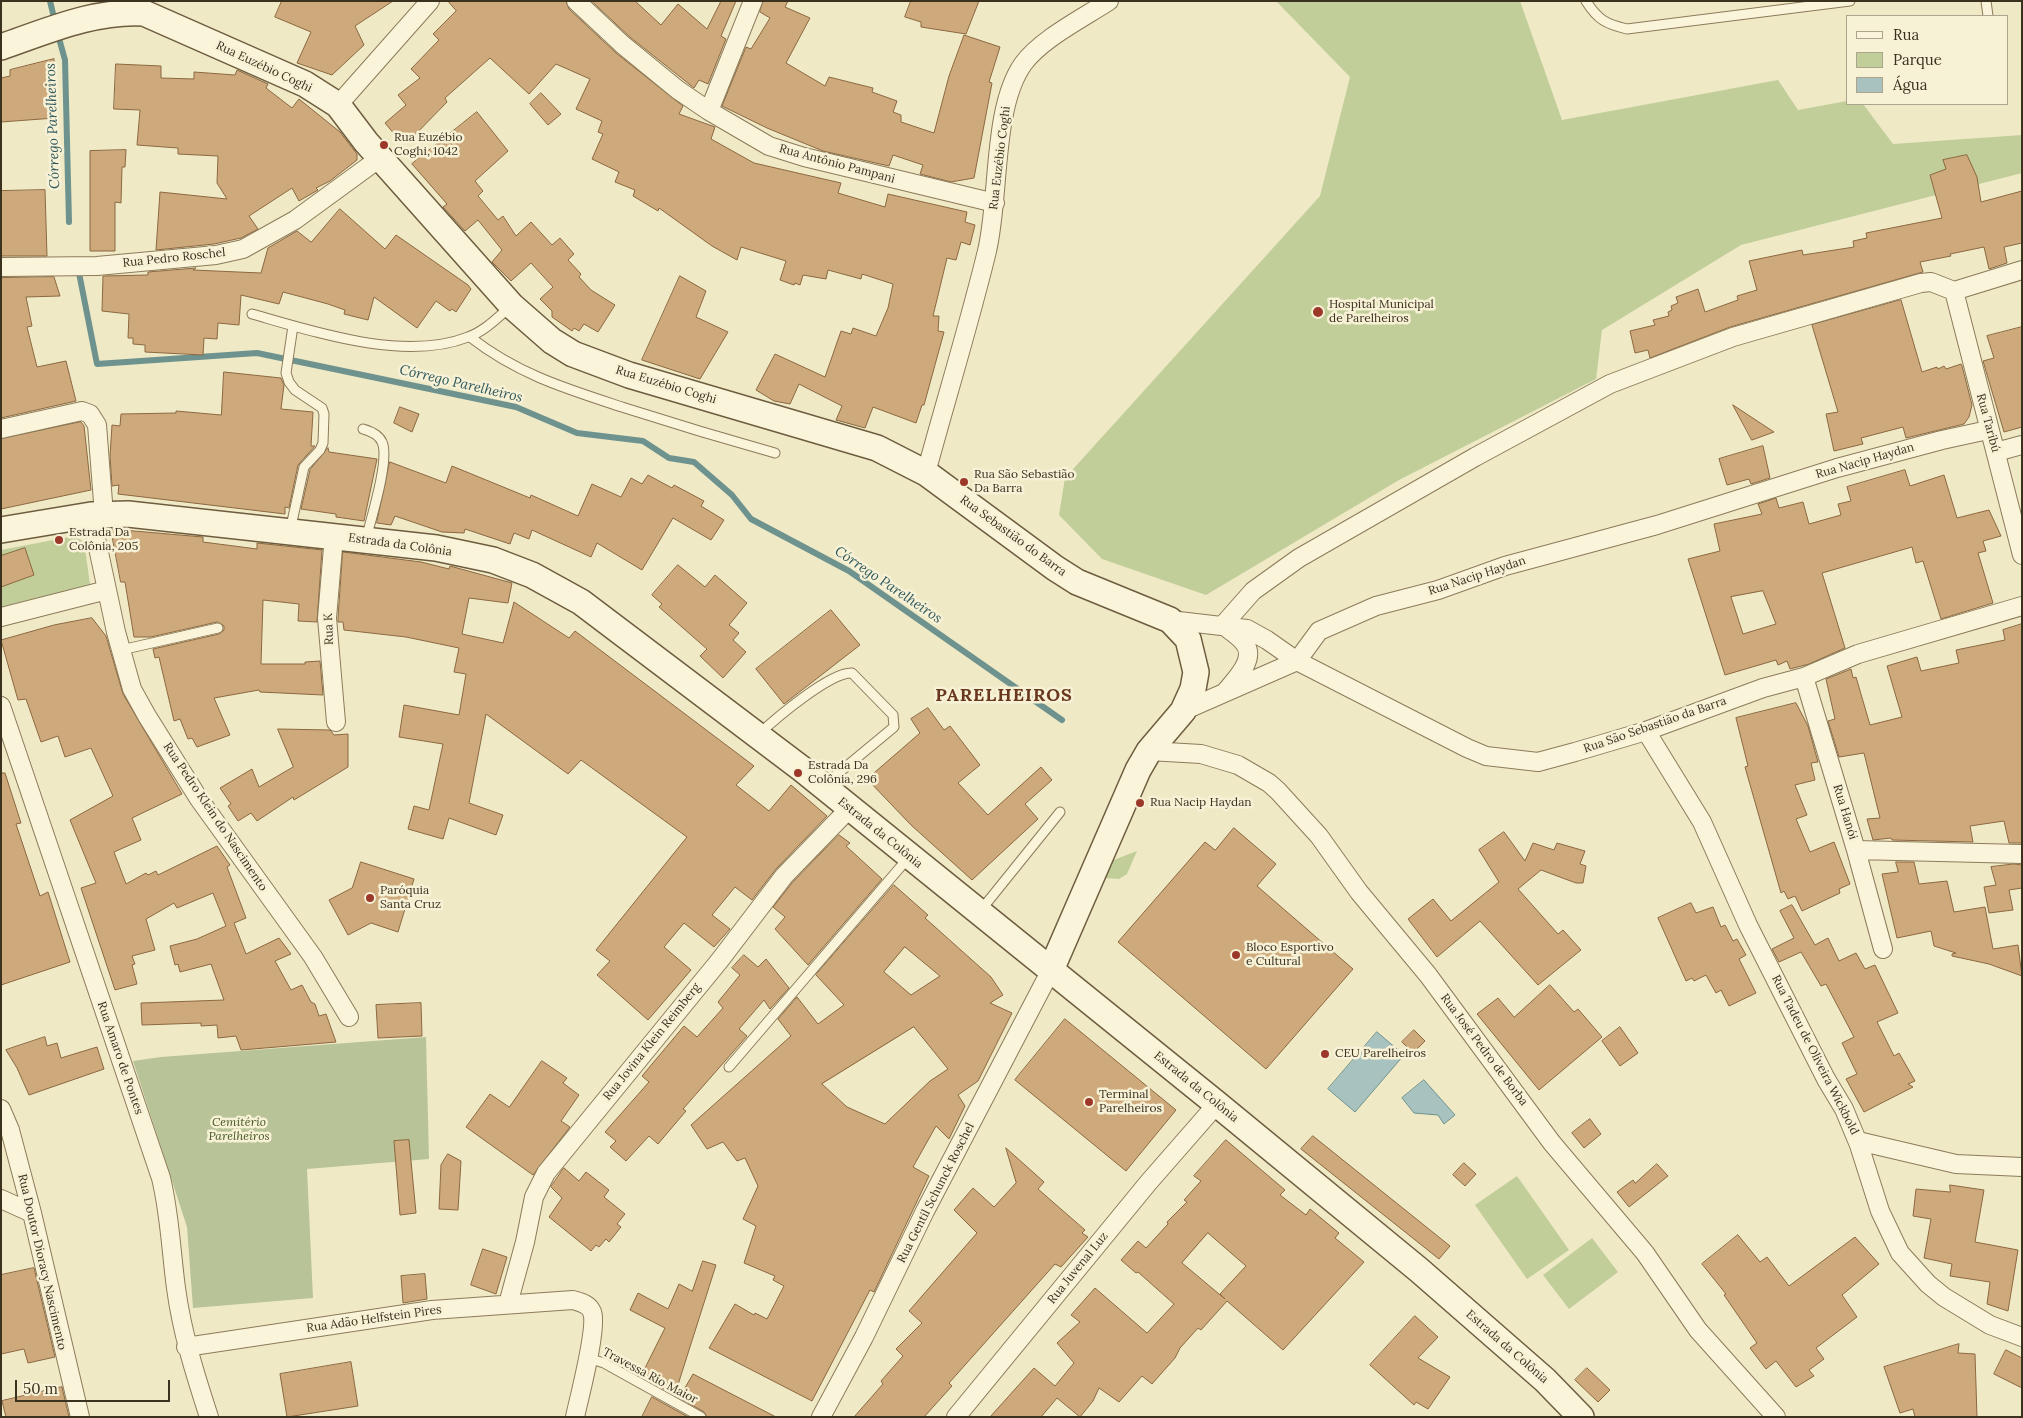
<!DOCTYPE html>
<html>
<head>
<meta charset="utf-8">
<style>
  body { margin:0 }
  #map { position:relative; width:2023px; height:1418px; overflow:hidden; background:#efe9c6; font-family:Lora,serif }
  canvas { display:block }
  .frame { position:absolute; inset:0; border:2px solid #3b311f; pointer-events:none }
  .legend { position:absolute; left:1846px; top:15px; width:162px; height:90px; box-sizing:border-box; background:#f7f1d6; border:1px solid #aca48d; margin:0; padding:6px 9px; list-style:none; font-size:15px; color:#3b311f }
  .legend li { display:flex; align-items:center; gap:10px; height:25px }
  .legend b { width:25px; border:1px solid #aca48d }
  .scale { position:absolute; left:15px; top:1380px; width:155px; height:22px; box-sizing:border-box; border:2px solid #3b311f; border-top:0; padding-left:6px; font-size:15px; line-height:18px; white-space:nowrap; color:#3b311f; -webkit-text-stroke:4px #f7f1d6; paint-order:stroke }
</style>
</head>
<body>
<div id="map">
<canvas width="2023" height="1418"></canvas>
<div class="frame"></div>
<ul class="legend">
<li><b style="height:6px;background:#faf4da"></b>Rua</li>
<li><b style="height:14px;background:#c1ce99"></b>Parque</li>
<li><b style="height:14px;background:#a8c3bf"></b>Água</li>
</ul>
<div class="scale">50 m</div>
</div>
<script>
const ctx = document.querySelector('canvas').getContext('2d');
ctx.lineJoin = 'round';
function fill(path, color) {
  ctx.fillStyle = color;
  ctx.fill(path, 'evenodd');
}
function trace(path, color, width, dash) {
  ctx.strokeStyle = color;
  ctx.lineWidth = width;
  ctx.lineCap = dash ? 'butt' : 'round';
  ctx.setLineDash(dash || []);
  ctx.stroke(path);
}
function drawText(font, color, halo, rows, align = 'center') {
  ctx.font = font + ' Lora,serif';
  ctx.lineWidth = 5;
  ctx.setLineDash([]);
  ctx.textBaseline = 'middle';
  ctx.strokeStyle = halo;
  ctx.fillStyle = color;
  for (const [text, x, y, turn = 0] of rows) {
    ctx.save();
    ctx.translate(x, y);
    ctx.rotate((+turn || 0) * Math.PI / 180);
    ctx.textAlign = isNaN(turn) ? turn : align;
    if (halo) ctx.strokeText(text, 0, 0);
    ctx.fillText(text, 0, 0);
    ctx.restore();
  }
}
fill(new Path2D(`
  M1276 1H1520L1562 120 1778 80 1798 110 1847 101V104H1863L1893 144 2022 135V173L1741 245 1602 330 1596 379 1399 480 1206 595 1102 559 1059 515 1065 478 1320 196 1350 77Z
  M69 537H76L84 542 90 584 1 609V550Z
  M1137 851 1127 874 1119 879 1103 878 1111 861Z
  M1517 1176 1569 1250 1527 1279 1475 1205Z
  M1592 1238 1618 1272 1569 1309 1543 1275Z`), '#c1ce99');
fill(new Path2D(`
  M426 1037 429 1159 307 1169 313 1298 193 1308 187 1227 133 1061 161 1057Z`), '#b8c398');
const water = new Path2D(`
  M1377 1032 1404 1055 1355 1112 1328 1089Z
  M1424 1080 1455 1115 1444 1124 1438 1115 1414 1113 1402 1098Z`);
fill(water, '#a8c3bf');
trace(water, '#6e928e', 1);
trace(new Path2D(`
  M50 1 55 22
  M57 31 65 60 69 222
  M79 273 97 364 257 353 516 407 577 433 643 441 669 458 694 462 732 495 751 519 849 571 1062 720`), '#6e928e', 6);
const building = new Path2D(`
  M282 1H393L355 26 364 45 332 75 297 63 311 32 275 17Z
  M448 1H566L569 9 616 53 683 106 679 114 715 127 711 139 754 163 841 183 838 193 885 207 888 194 967 212 965 222 975 225 970 245 961 242 956 260 947 258 933 316H939L938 331 944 332 924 405H922L916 423 873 407 865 428 836 420 842 406 799 384 790 404 774 401 756 390 775 354 825 377 841 331 851 334 853 328 876 336 888 308 893 284 862 274 861 279 828 270 826 279 803 275 800 285 795 283 794 285 780 280 786 261 741 247 737 260 712 246 659 208 658 211 633 196 635 190 615 182 619 172 592 159 603 134 598 132 602 121 576 109 590 79 556 64 529 94 490 58 445 98 447 102 410 140 408 138 401 142 385 123 406 105 398 95 420 78 411 69 439 40 433 34 456 11Z
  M592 1H635L661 25 678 4 707 29 721 1H736L721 36 726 39 708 84 699 80 694 88 630 37Z
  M763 1H788L785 7 810 18 786 63 825 86 829 77 873 88 872 92 897 101 893 112 901 115V122L934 133 949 76 964 35 1000 47 989 82 992 83 974 178 951 182 920 174 923 165 893 155 889 166 823 151 767 128 722 106 746 47 751 49 770 18 760 12Z
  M911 1H979L966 34 921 27V22L905 17Z
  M54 59 55 118 1 122V78L10 76V70Z
  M116 64 161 66V78L194 79V72L235 75 237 70 268 84 266 88 292 108 299 99 340 132 357 154V160L330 181 316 188 318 190 299 201 292 188 249 216 258 229 241 238 214 244 156 250 160 192 227 199 217 183 218 156 178 154V148L137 145 140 110 114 109Z
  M541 93 561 114 548 125 530 104Z
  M477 112 508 151 475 181 483 191 478 196 498 220 503 216 516 236 531 222 552 245 560 238 574 254 568 260 581 274 579 277 591 290 615 305 598 332 584 324 579 331 574 328 572 331 552 317V311L540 299 553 287 531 263 511 281 492 262 502 250 478 220 465 231 443 207 447 204 412 164Z
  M126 150 125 167H122L121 203 115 202V251H90V151Z
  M1967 155 1977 177 1981 202 2022 191V243L2004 247 2007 263 1989 269 1984 247 1950 254 1951 256 1920 262 1923 272 1730 327 1650 358 1648 350 1635 353 1630 331 1655 325 1653 320 1669 316 1668 312 1672 310 1671 306 1678 303 1676 297 1698 289 1705 312 1738 300 1737 296 1757 290 1749 261 1802 250 1803 255 1854 247 1853 241 1867 238 1866 233 1942 218 1930 175 1946 169 1943 160Z
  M45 190 47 256H1V191Z
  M340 209 385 249 396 235 468 285 471 289 456 312 452 309 450 311 436 301 417 328 374 297 368 320 344 314 345 310 328 304 283 292 279 304 241 295 239 325 218 323 217 339 204 338 203 355 145 352V345L133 344V338H128L129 314 102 311 103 276 148 275V272L196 268 193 270 261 273 268 248 297 231 311 242Z
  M680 276 706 291 696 317 728 332 700 379 642 360Z
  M54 277 60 296 26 297 32 326 27 327 37 367 66 361 76 401 1 418V278Z
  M1901 300 1922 372 1937 367 1938 369 1944 366 1946 369 1961 364 1962 366 1972 405 1969 417 1964 424 1906 438 1903 427 1861 438 1863 444 1834 451 1826 414 1838 412 1812 325Z
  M2022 327V427L2004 432 1983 361 1994 358 1987 336Z
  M224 372 281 378 284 385 281 409 313 412 311 446H315L298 465 289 508 285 507V514L118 494 119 485 112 486 110 456 112 425 120 426 121 414 176 413V411L221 415Z
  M1733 405 1774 432 1752 440Z
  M400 407 419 414 412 432 394 423Z
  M81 422 84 426 91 490 1 509V439Z
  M1763 446 1770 478 1751 484 1749 479 1727 485 1719 459Z
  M328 448 329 452 377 459 364 521 336 517V514L301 509 310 470Z
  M390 462 446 483 452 466 530 498 531 495 578 516 592 484 621 497 631 478 642 484 648 475 672 488 674 485 704 501 701 506 724 520 711 540 673 518 642 570 597 543 591 557 532 530 529 539 514 533 510 544 465 529 464 533 442 532 395 516 391 525 377 523Z
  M1905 470 1910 486 1944 475 1957 518 1989 510 2001 536 1983 541 1986 551 1978 553 1993 603 1941 619 1923 561 1916 563 1912 547 1822 573 1845 648 1809 664 1790 669 1787 661 1778 665 1776 660 1725 675 1688 559 1720 551 1714 524 1762 514 1758 504 1776 498 1779 508 1803 502 1809 524 1841 515 1838 504 1851 501 1847 487ZM1763 591 1776 624 1743 634 1731 597Z
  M111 529 203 537V542L257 549V543L322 550 317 622 298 621 299 604 263 600 261 664H305V662L320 661 323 695 260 692 259 690 214 698 230 735 197 747 192 738 188 739 180 719 174 721 159 657 155 658 153 649 219 634 224 630V626L217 622 151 637H134L125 582H121Z
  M25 548 34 575 1 587V556Z
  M343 552 421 562 449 569 450 566 512 583 508 603 469 598 462 634 503 643 514 602 569 638 575 631 754 766 736 785 769 811 791 785 827 816 776 869 752 900 735 887 712 915 730 929 714 947 684 923 664 947 691 970 648 1020 597 975 610 961 596 950 687 837 581 760 568 774 486 714 469 803 503 815 496 835 449 818 443 839 408 829 414 806 429 810 443 744 399 737 404 705 459 715 466 674 454 672 459 648 406 637 344 630 343 622H338V618Z
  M678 565 705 587 715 575 747 603 729 625 739 633 733 640 746 652 723 678 700 656 707 649 659 607 662 604 652 595Z
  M831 610 860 645 784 704 756 669Z
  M92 618 106 636 123 694 182 794 132 818 141 840 114 852 126 884 146 873 148 875 156 871 158 875 217 846 230 865 227 867 246 918 234 923 246 954 279 938 291 954 275 961 291 990 302 985 311 1002 315 1004 319 1016 326 1014 336 1042 241 1050 236 1036 218 1038 217 1025 201 1026V1023L142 1025 141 1003 224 1000 211 964 180 972 178 964 175 965 170 946 197 939 226 926 213 893 177 908 174 903 146 919 155 950 132 956 135 964 132 965 137 984 115 990 81 888 96 883 70 820 113 796 91 748 65 757 58 736 41 742 26 699 18 700 1 640 54 625Z
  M2022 624V843H2009L2004 821 1970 826 1973 842 1892 840 1891 838 1873 840 1867 819 1880 818 1864 753 1839 757 1828 721 1835 719 1826 679 1851 669 1853 678 1856 677 1870 725 1902 717 1887 666 1917 657 1921 671 1959 663 1956 650 2005 640 2003 630Z
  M1796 703 1808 726 1818 762 1811 763 1815 780 1795 785 1807 815 1796 819 1810 852 1834 842 1850 884 1839 889 1840 893 1802 911 1795 896 1788 899 1784 891 1781 893 1745 767 1748 766 1736 718Z
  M928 708 944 730 950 726 980 765 958 783 988 815 1041 767 1052 780 1025 804 1038 819 972 880 911 825 867 779 920 733 911 719Z
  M278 729 330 730 334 735 348 734V767L294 800 293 797 257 821 251 813 238 821 228 806 231 804 220 788 252 769 259 787 293 767Z
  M1 773H5L21 823 16 824 40 896 48 892 70 962 1 985Z
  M1234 828 1276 864 1257 886 1353 969 1266 1069 1118 942 1205 842 1215 850Z
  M1504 832 1525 861 1533 843 1554 850 1557 843 1585 851 1580 864 1586 866 1583 883H1576L1541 870 1518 889 1558 934 1563 930 1581 950 1538 985 1480 921 1437 957 1408 919 1433 899 1451 921 1499 882 1479 850Z
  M839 835 850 843 846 846 882 879 808 965 775 929 785 917 773 907 792 883Z
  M361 862 414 879 398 932 371 923 348 935 329 900 352 888Z
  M1896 862H1914L1919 884 1947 881 1954 912 1985 907 1993 949 2018 945 2022 976 1989 964 1952 956V954L1956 953 1934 946 1931 931 1897 938 1882 874 1898 872Z
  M2014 864 2022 865V888L2009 890 2013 910 1989 913 1984 887 1996 885 1991 867Z
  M894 885 928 915 925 918 991 977 1003 995 990 1003 1012 1013 978 1081 958 1095 965 1106 949 1139 936 1126 913 1167 929 1176 874 1292 870 1290 812 1401 709 1348 735 1304 754 1315 755 1313 767 1319 784 1286 773 1280 775 1276 744 1263 756 1226 743 1219 758 1186 745 1158 737 1161 723 1142 707 1149 691 1125 791 1036 778 1019 797 997 818 1024 844 1005 816 975ZM905 947 940 976 911 995 884 972ZM914 1027 948 1069 930 1081 885 1124 847 1107 822 1084Z
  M1691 903 1696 913 1713 907 1721 927 1725 925 1733 941 1737 939 1746 955 1739 959 1756 993 1729 1006 1721 990 1716 993 1706 975 1694 981 1692 978 1686 981 1658 918Z
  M1792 905 1815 945 1828 938 1839 961 1856 953 1865 969 1875 965 1898 1013 1877 1022 1894 1056 1899 1053 1915 1081 1908 1084 1913 1087 1864 1112 1846 1079 1857 1074 1842 1043 1854 1037 1826 984 1821 986 1801 952 1779 962 1772 949 1794 938 1780 911Z
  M744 955 758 967 766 959 789 988 770 1009 764 1000 739 1029 747 1036 683 1109 686 1111 658 1144 649 1136 626 1161 610 1147 616 1141 605 1132 649 1082 642 1076 684 1026 697 1037 723 1008 718 1002 740 975 732 968Z
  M1550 985 1574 1012 1578 1009 1602 1037 1539 1090 1477 1014 1498 998 1514 1017Z
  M421 1003 422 1036 378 1038 376 1005Z
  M1065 1019 1176 1110 1126 1171 1015 1080Z
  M1620 1027 1638 1053 1620 1066 1602 1041Z
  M1414 1030 1425 1041 1413 1053 1402 1042Z
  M45 1037 47 1046 57 1043 61 1058 97 1047 104 1069 29 1095 17 1068 6 1050Z
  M542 1061 567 1078 563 1083 579 1095 561 1121 570 1127 533 1175 466 1127 490 1094 509 1107Z
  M1590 1119 1601 1134 1584 1148 1572 1133Z
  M1313 1136 1450 1246 1439 1259 1301 1149Z
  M409 1140 416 1213 400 1215 394 1141Z
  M1226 1140 1285 1190 1280 1195 1306 1215 1310 1209 1339 1233 1335 1238 1364 1262 1283 1350 1227 1301 1201 1330 1198 1328 1180 1348 1175 1358 1152 1384 1142 1376 1119 1402 1099 1388 1093 1401 1080 1417 1057 1398 1041 1417H990L1034 1368 1055 1386 1074 1363 1057 1343 1080 1322 1071 1315 1095 1288 1147 1333 1174 1304 1138 1272 1136 1273 1121 1260 1138 1241 1146 1248 1168 1224 1167 1222 1187 1202 1184 1200 1201 1181 1194 1176ZM1208 1233 1246 1266 1220 1294 1225 1299 1182 1263Z
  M1006 1148 1044 1182 1038 1189 1085 1230 1082 1233 1088 1237 1061 1267 1055 1264 949 1383 952 1386 924 1417H854L883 1384 881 1381 903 1356 896 1349 922 1323 909 1311 977 1233 954 1210 973 1188 994 1207 1016 1183Z
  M448 1154 461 1161 458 1210 439 1209 441 1165Z
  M1464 1163 1476 1174 1465 1186 1453 1175Z
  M1657 1164 1668 1176 1629 1207 1617 1192 1633 1180 1635 1183Z
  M564 1168 579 1181 586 1172 609 1190 604 1197 625 1214 617 1224 621 1227 609 1242 606 1239 599 1247 596 1245 591 1251 549 1217 562 1198 551 1187Z
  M1950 1185 1984 1190 1975 1242 2018 1250 2008 1311 1987 1304 1990 1282 1950 1276 1952 1264 1924 1258 1931 1219 1913 1216 1916 1189 1950 1192Z
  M1738 1235 1760 1262 1767 1257 1789 1286 1855 1237 1879 1264 1842 1295 1857 1317 1816 1348 1824 1359 1809 1370 1814 1376 1796 1387 1776 1361 1766 1369 1750 1348 1757 1343 1724 1295 1726 1294 1702 1264Z
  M483 1249 507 1257 496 1294 471 1285Z
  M703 1261 716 1265 676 1391 682 1393 693 1374 776 1417H707L704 1412 641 1376 665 1328 630 1310 638 1293 668 1309 679 1284 692 1291Z
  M34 1268 55 1357 28 1363 24 1349 1 1354V1275Z
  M425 1274 427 1299 403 1303 401 1276Z
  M1415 1316 1438 1337 1418 1358 1450 1377 1428 1409 1416 1402 1414 1405 1370 1365Z
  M1959 1344 1958 1353 1975 1354 1977 1417H1915L1913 1409 1900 1413 1884 1367Z
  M2006 1350 2022 1358V1388L1994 1374Z
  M351 1362 358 1406 287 1417 280 1374Z
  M1587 1368 1610 1390 1598 1402 1575 1380Z
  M62 1387 69 1417H6L2 1401Z
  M652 1397 688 1417H642Z`);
fill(building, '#cea97b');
trace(building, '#8b6840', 1);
const service = new Path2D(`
  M1586 1C1598 20 1606 24 1627 29L1850 1
  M1986 1 1988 16
  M252 314C315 332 405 362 468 337 485 331 498 317 511 306
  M470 337C519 375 567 389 625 408 675 424 725 439 775 453
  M363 429C370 431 379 435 382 442 390 459 371 519 366 539
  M290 531 304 467 320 450 323 443 324 414 322 408 295 390 289 382 286 373 293 326
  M121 650 218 628
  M758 735C775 719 830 672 852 673L893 715 894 727 824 785
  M981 910 1060 812
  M729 1067 909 857
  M588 1358 604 1363 701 1417`);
const minor = new Path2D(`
  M576 1 623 45 678 90 709 111 769 146 804 157 995 203
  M338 105 430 1
  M709 111 753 1
  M1 267 97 266 216 255 243 249 295 220 380 158
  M1954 291 2022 555
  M1954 291 2022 270
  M1 429 82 411 90 414 97 425 104 515
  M1996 452 2022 445
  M926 473C946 399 969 325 987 251 1000 196 992 108 1023 64 1041 39 1083 18 1109 1
  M91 515 116 632 132 689 147 716 199 799 313 957 349 1017
  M334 536 327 618 336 722
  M1 617 107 590
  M1170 620 1247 629 1267 640 1297 661 1467 748 1486 756 1538 762 1575 752 1646 731 1763 688 1804 677 1858 654 2022 606
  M1804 677 1856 850 1883 949
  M1226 691C1236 679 1257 658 1244 643 1239 636 1230 631 1223 625L1253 591 1299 558 1475 457 1610 384 1733 337 1921 283 1931 282 1954 291
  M1 706 161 1178C170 1215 171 1251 176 1288 182 1333 195 1374 209 1417
  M1183 711 1297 661 1319 631 1376 606 1438 590 1505 566 1657 525 1837 468 1942 440 1988 430
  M1646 731 1702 822 1748 925 1826 1079 1844 1109 1859 1145 1880 1211 1900 1253 1928 1284 1944 1297 1990 1325 2022 1337
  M1149 751 1201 754 1238 765 1269 783 1278 791 1319 836 1359 892 1428 975 1552 1143 1645 1253 1698 1330 1776 1417
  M1856 850 2022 854
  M1 1109 10 1130 32 1213 80 1417
  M1858 1141 1956 1164 2022 1167
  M1 1199 32 1213
  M508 1304 525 1242 534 1197 546 1173 720 960 784 876 849 809
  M186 1347 432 1310 573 1300C580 1302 589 1304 592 1312 598 1327 579 1398 575 1417
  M821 1417 864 1337 925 1211 1051 970
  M956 1417 1148 1183 1217 1104`);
const secondary = new Path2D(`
  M1 47C47 31 95 10 144 13L305 84 338 105 366 142 512 306 552 341 573 354 629 375 877 448 926 473 1055 568 1077 582 1170 620 1188 639 1196 672 1193 689 1183 711 1149 751 1138 770 1051 970
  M1 530 91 515 128 514 436 548 493 560 532 575 581 602 802 769 1217 1104 1419 1270 1545 1380 1581 1417`);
trace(service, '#8c7b5b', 11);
trace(minor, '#8c7b5b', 20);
trace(secondary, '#6d5c3e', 28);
trace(service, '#faf4da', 9);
trace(minor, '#faf4da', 18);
trace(secondary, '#faf4da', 25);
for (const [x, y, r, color] of [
  [384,145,5,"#9c3829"],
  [1318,312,6,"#9c3829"],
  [964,482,5,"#9c3829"],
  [59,540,5,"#9c3829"],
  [798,773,5,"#9c3829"],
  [1140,803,5,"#9c3829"],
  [370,898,5,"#9c3829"],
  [1236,955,5,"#9c3829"],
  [1325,1054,5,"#9c3829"],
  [1089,1102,5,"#9c3829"]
]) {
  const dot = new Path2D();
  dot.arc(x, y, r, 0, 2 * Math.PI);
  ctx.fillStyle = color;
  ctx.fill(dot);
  trace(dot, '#f7f1d6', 2);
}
drawText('12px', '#3b311f', '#f7f1d6', [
  ["Rua Euzébio Coghi",264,67,25],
  ["Rua Euzébio Coghi",1000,158,-83],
  ["Rua Antônio Pampani",837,164,15],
  ["Rua Pedro Roschel",174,258,-6],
  ["Rua Euzébio Coghi",666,385,17],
  ["Rua Taribú",1988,423,75],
  ["Rua Nacip Haydan",1865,461,-16],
  ["Rua Sebastião do Barra",1013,536,36],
  ["Estrada da Colônia",400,545,8],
  ["Rua Nacip Haydan",1477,576,-18],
  ["Rua K",329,629,-92],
  ["Rua São Sebastião da Barra",1655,725,-19],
  ["Rua Hanói",1845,812,73],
  ["Rua Pedro Klein do Nascimento",215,817,56],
  ["Estrada da Colônia",880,833,39],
  ["Rua Jovina Klein Reimberg",652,1042,-51],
  ["Rua José Pedro de Borba",1484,1050,53],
  ["Rua Tadeu de Oliveira Wickbold",1815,1055,63],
  ["Rua Amaro de Pontes",120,1058,71],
  ["Estrada da Colônia",1196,1087,39],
  ["Rua Gentil Schunck Roschel",936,1193,-63],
  ["Rua Doutor Dioracy Nascimento",42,1262,77],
  ["Rua Juvenal Luz",1078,1268,-51],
  ["Rua Adão Helfstein Pires",374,1319,-8],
  ["Estrada da Colônia",1507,1347,41],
  ["Travessa Rio Maior",650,1376,28]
]);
drawText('12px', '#3b311f', '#f7f1d6', [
  ["Rua Euzébio",394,138],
  ["Coghi, 1042",394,152],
  ["Hospital Municipal",1329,305],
  ["de Parelheiros",1329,319],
  ["Rua São Sebastião",974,475],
  ["Da Barra",974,489],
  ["Estrada Da",69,533],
  ["Colônia, 205",69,547],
  ["Estrada Da",808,766],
  ["Colônia, 296",808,780],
  ["Rua Nacip Haydan",1150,803],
  ["Paróquia",380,891],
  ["Santa Cruz",380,905],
  ["Bloco Esportivo",1246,948],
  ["e Cultural",1246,962],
  ["CEU Parelheiros",1335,1054],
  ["Terminal",1099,1095],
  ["Parelheiros",1099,1109]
], 'left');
drawText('italic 12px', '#455825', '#f7f1d6', [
  ["Cemitério",239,1123],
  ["Parelheiros",239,1137]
]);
drawText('italic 14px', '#2e585b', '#f7f1d6', [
  ["Córrego Parelheiros",53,126,-92],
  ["Córrego Parelheiros",461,384,13],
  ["Córrego Parelheiros",888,585,34]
]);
ctx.letterSpacing = '1px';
drawText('bold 18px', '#69371d', '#f7f1d6', [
  ["PARELHEIROS",1004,696]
]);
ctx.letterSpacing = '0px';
</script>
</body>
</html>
